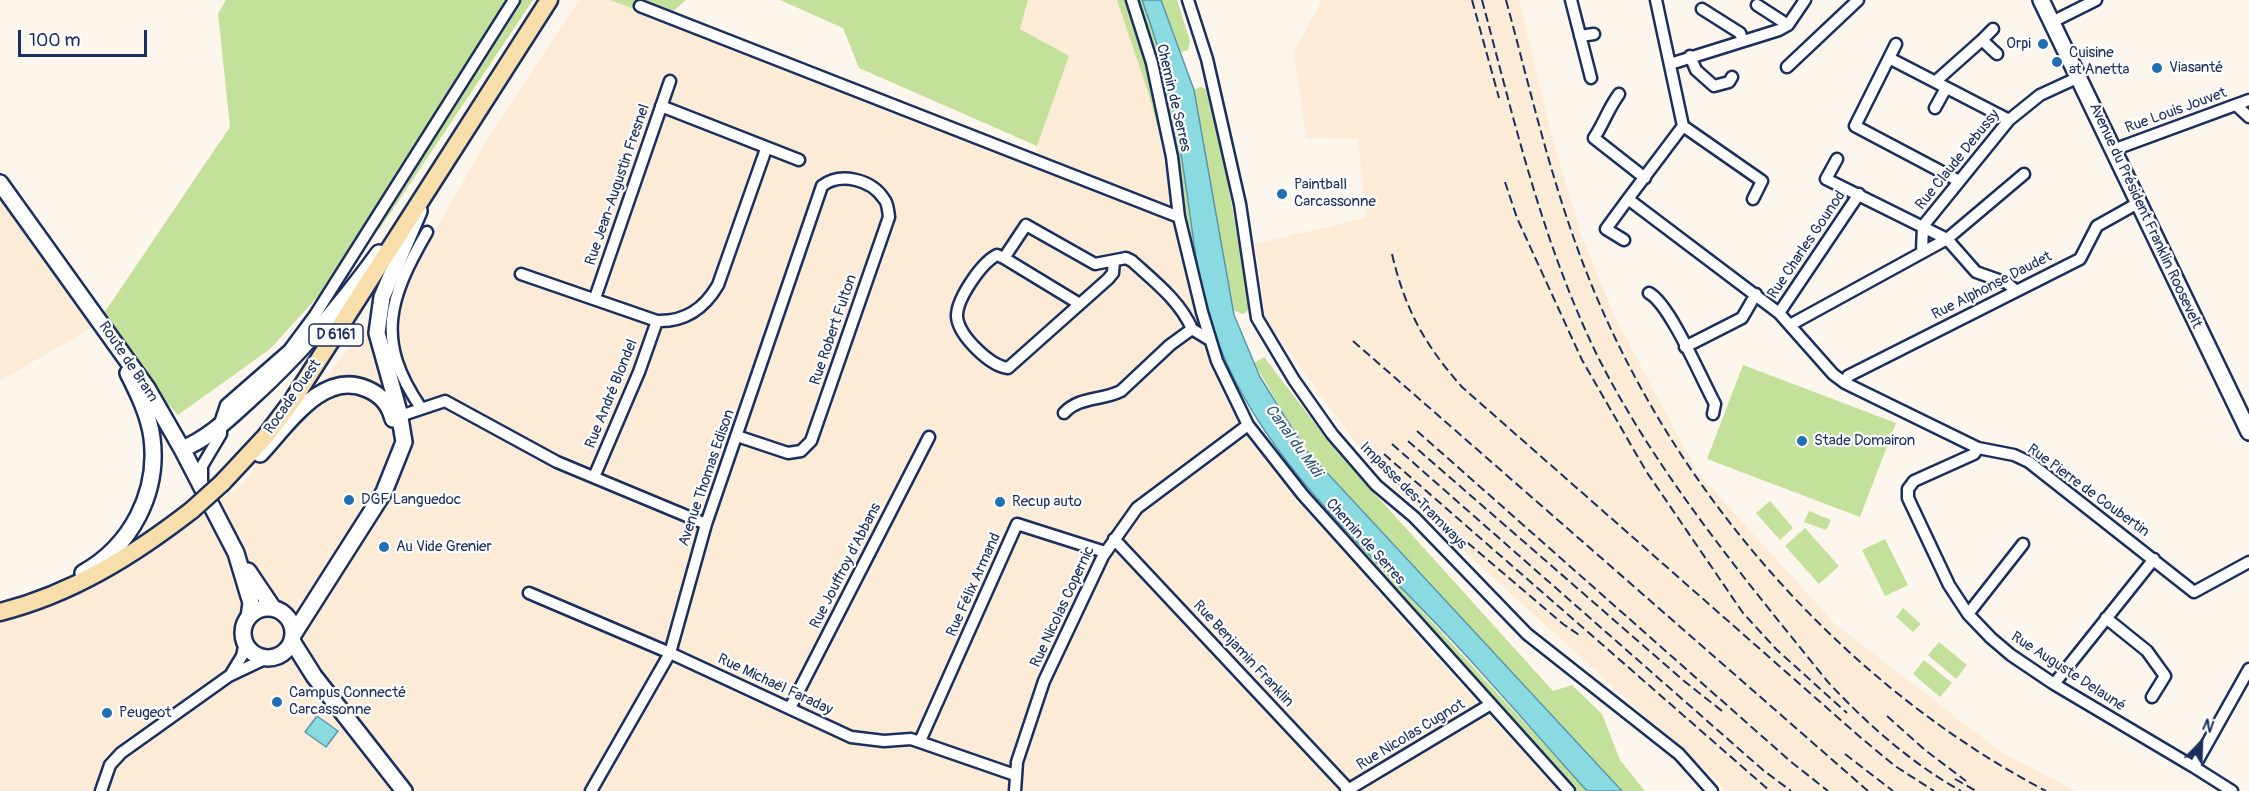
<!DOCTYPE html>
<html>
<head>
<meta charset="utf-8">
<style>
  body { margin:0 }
  #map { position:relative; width:2249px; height:791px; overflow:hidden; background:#fdf6ed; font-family:Pangolin,sans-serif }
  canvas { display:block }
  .north { position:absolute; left:2171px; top:713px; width:60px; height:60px; -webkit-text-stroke:4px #fff; paint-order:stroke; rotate:23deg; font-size:16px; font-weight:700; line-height:24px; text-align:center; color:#1b2f5e }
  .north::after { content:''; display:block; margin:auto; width:21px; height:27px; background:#1b2f5e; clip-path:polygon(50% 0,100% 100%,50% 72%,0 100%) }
  .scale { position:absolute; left:18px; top:30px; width:129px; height:27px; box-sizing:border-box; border:3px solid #1b2f5e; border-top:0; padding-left:8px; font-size:18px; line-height:21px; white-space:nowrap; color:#1b2f5e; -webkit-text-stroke:4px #fff; paint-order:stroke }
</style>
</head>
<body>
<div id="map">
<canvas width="2249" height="791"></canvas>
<div class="north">N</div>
<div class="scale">100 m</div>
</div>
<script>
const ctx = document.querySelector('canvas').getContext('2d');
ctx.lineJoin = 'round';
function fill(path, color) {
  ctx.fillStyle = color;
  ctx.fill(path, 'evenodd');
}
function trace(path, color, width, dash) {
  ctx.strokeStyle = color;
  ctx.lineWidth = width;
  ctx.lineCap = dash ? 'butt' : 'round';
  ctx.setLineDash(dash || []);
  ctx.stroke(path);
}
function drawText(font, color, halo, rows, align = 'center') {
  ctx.font = font + ' Pangolin,sans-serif';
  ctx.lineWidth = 4.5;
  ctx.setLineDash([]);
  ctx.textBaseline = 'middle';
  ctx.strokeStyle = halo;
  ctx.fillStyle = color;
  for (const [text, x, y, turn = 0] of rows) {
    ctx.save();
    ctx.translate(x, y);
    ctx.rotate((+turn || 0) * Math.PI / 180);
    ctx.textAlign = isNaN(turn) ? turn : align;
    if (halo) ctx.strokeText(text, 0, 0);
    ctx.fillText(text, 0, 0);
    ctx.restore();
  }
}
fill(new Path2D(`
  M579 0H610L1030 165 1069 56 1020 29 1028 0H1123L1146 63 1188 289 1223 394 1248 436 1409 628 1559 791H0V622L137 562 242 485 418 260 487 140Z
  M1322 0H1519L1552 138 1581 234 1614 315 1697 472 1835 624 2001 752 2075 791H1723L1720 784 1397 490 1361 450 1266 320 1255 244 1366 218 1358 139 1306 138 1294 52Z
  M0 197 19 219 96 325 0 381Z`), '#fbebd7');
fill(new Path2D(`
  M226 0H533L381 227 270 349 178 415 96 325 230 127 218 14Z
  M610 0H686L663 20Z
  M780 0H1028L1020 29 1069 56 1037 146 859 68 843 28Z
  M1117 0H1142C1175 88 1185 182 1199 275L1184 268 1165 155 1148 92Z
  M1161 0H1177L1190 41 1188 50 1181 52Z
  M1200 87 1207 89 1222 150 1250 309 1243 314 1233 310 1194 90Z
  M1264 357 1336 451 1553 691 1572 685 1602 714 1620 760 1645 791H1622L1305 449 1254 363Z
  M1743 365 1896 423 1860 517 1707 459Z
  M1318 498 1587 791H1572L1314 500Z
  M1770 501 1793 528 1780 540 1756 513Z
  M1809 511 1831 520 1826 530 1804 522Z
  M1805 528 1839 566 1819 584 1785 546Z
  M1885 539 1908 585 1885 596 1862 550Z
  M1903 608 1921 624 1913 632 1896 617Z
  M1939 642 1967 665 1956 679 1928 655Z
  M1924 660 1952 683 1940 697 1913 674Z`), '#c3e19a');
const water = new Path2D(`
  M1142 0H1161L1194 90 1234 315 1260 377 1305 449 1622 791H1587C1540 739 1494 685 1446 634 1358 541 1253 450 1212 326 1197 281 1193 233 1186 187 1177 123 1165 61 1142 0Z
  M317 716 338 731 326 747 305 732Z`);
fill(water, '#89dbe1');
trace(water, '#5d96ad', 1.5);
const street = new Path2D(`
  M1132 0 1152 63 1172 157 1179 217 1202 312 1217 361 1248 425 1303 495 1569 791
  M1188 0 1207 59 1240 204 1257 318 1294 380 1332 434 1376 485 1414 517 1527 634 1679 754 1712 791
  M1571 0 1591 78
  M1656 0 1683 126 1628 199 1779 313 1833 374 1845 383 1978 448 2014 455 2029 462 2194 592 2249 562
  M1757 5 1788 25
  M640 6 1179 217
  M1702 9 1740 33 1743 41
  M2052 22 2096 0
  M1580 36 1594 34
  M1982 40 1993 29
  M1690 56 1696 70 1714 86 1729 82 1732 77
  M1889 58 1896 44
  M1670 64 1779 30 1788 25 1805 0
  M1787 67 1858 0
  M1936 81 1982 40 1997 54
  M1619 94C1608 109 1604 123 1594 138L1645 178
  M2236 105 2249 117
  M661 106 799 160
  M1935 108 1946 88
  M1683 126 1762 181 1753 199
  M2113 150 2249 100
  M1837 159 1826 179 1947 239 1976 272 2007 283 2015 290
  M1959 181 1855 126 1889 58 2009 120
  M1624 240 1606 229 1628 199
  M1922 252 1923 226 2009 120 2040 95 2079 77
  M1004 258 997 255C981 263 956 300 957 317 959 336 990 366 1008 368L1108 279 1113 273 1114 261
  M521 274 657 321C685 322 704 309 718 285L766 149
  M1649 293C1670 304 1702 380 1715 404L1713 414
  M595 298 670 81
  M1078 303 1004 258 1026 225 1095 264 1126 258 1132 261C1154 281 1180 301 1192 329
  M1779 313 1859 194
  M1790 325 1947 239 2024 174
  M1685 347 1742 318 1756 294
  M1845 383 1848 376 2080 259 2097 226 2138 203
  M421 408C374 340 389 298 427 232
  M399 412 406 414 445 401 557 462 706 524
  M1064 413C1080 396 1101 401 1121 391L1170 345 1192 329 1210 340
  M1978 448 1974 454 1914 481 1908 489V498L1949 585 1968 614 1991 638 2011 655 2054 684 2194 767
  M594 477 639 372 657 321
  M202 482V466L221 434V420L226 405 289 350 315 315 514 0
  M1114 539 1350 791
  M529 593 670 653 851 737 884 741 911 739 1015 775
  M1968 614 2023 544
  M2106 618 2147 651 2165 676 2152 697
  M231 674 242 656 245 642
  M2054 684 2154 559
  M790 708 929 437
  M920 741 1017 524 1105 552
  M101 791 110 765 121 753 229 676 267 658
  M591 791 670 653 706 524 822 186C840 172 871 179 884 199 888 203 888 211 889 217L811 441 801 451 788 453 737 436
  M1015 791 1017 762 1044 681 1103 556 1137 508 1248 425
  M1346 791 1491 704
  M2232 791 2194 767 2249 669`);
const secondary = new Path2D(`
  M2041 0 2249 432
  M0 183 147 388 182 449 236 553 251 603 249 617
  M182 449C208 439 229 418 249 400 298 356 340 307 379 253
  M260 454C286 427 322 369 367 389 381 395 389 404 393 419
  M248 571 273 608
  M83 573C131 546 159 493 152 438 149 415 138 393 128 373
  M243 633a25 25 0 1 1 50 0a25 25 0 1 1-50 0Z
  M293 635 384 492 404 442 399 412 377 333 382 297 419 211
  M292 641 314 676 404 791`);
const primary = new Path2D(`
  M222 483 265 437 293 400 549 0
  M0 612C72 594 134 555 192 510`);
trace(street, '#1b2f5e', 15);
trace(secondary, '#1b2f5e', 20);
trace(primary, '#1b2f5e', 21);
trace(street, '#fff', 10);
trace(secondary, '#fff', 15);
trace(primary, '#f8deab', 16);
trace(new Path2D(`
  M1472 0 1499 98
  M1482 0C1514 120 1542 241 1596 353 1656 473 1744 578 1828 682 1867 724 1911 763 1961 791
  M1506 0C1532 96 1554 194 1592 286 1678 496 1844 685 2046 791
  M1505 182 1517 218 1582 360 1646 471 1743 613 1777 650 1847 713
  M1392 254C1405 309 1424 344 1462 387L1860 737 1895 766 1934 791
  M1353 341 1868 791
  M1417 431 1790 761 1828 791
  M1408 441 1684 681 1722 711
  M1392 444 1763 770 1791 791
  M1384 454 1770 791
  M1375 464 1563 624 1582 637
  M1887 716 1925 750 1966 781
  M1845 754 1893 791
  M1955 779 1976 791`), '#1b2f5e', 2, [9, 4.5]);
const primaryBridge = new Path2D(`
  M192 510 222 483`);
trace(primaryBridge, '#1b2f5e', 21, []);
trace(primaryBridge, '#f8deab', 16);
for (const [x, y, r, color] of [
  [2043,44,6,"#1f6fb2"],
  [2057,62,6,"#1f6fb2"],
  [2157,68,6,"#1f6fb2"],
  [1282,194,6,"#1f6fb2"],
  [1802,441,6,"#1f6fb2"],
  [349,500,6,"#1f6fb2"],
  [1000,502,6,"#1f6fb2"],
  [384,547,6,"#1f6fb2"],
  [277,702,6,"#1f6fb2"],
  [107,713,6,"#1f6fb2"]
]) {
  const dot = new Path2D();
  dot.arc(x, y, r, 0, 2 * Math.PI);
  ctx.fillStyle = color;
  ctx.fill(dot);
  trace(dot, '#fff', 2);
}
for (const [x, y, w] of [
  [336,335,54]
]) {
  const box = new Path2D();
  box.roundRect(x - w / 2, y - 11, w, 22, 4.5);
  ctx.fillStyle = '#fff';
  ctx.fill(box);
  trace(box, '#1b2f5e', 1.5);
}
drawText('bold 14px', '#1b2f5e', null, [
  ["D 6161",336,335]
]);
drawText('15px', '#1b2f5e', '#fff', [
  ["Orpi",2031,44,"right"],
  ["Cuisine",2069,53],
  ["at Anetta",2069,70],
  ["Viasanté",2169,68],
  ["Paintball",1294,185],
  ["Carcassonne",1294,202],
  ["Stade Domairon",1814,441],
  ["DGF Languedoc",361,500],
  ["Recup auto",1012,502],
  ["Au Vide Grenier",396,547],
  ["Campus Connecté",289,693],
  ["Carcassonne",289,710],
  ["Peugeot",119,713]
], 'left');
drawText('15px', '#1b2f5e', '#fff', [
  ["Chemin de Serres",1173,98,77],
  ["Rue Louis Jouvet",2176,111,-20],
  ["Rue Claude Debussy",1958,160,-51],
  ["Rue Jean-Augustin Fresnel",618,185,-71],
  ["Avenue du Président Franklin Roosevelt",2145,216,65],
  ["Rue Charles Gounod",1807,245,-56],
  ["Rue Alphonse Daudet",1992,286,-27],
  ["Rue Robert Fulton",834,330,-71],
  ["Route de Bram",128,362,56],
  ["Rue André Blondel",612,394,-68],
  ["Rocade Ouest",293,397,-55],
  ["Avenue Thomas Edison",707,478,-71],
  ["Rue Pierre de Coubertin",2088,491,36],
  ["Impasse des Tramways",1413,496,45],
  ["Chemin de Serres",1365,542,48],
  ["Rue Jouffroy d'Abbans",846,566,-63],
  ["Rue Félix Armand",974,585,-66],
  ["Rue Nicolas Copernic",1063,607,-65],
  ["Rue Benjamin Franklin",1243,654,47],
  ["Rue Auguste Delauné",2068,672,33],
  ["Rue Michaël Faraday",775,685,25],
  ["Rue Nicolas Cugnot",1411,735,-31]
]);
drawText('italic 16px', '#365a7f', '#fff', [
  ["Canal du Midi",1293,441,54]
]);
</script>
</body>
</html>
